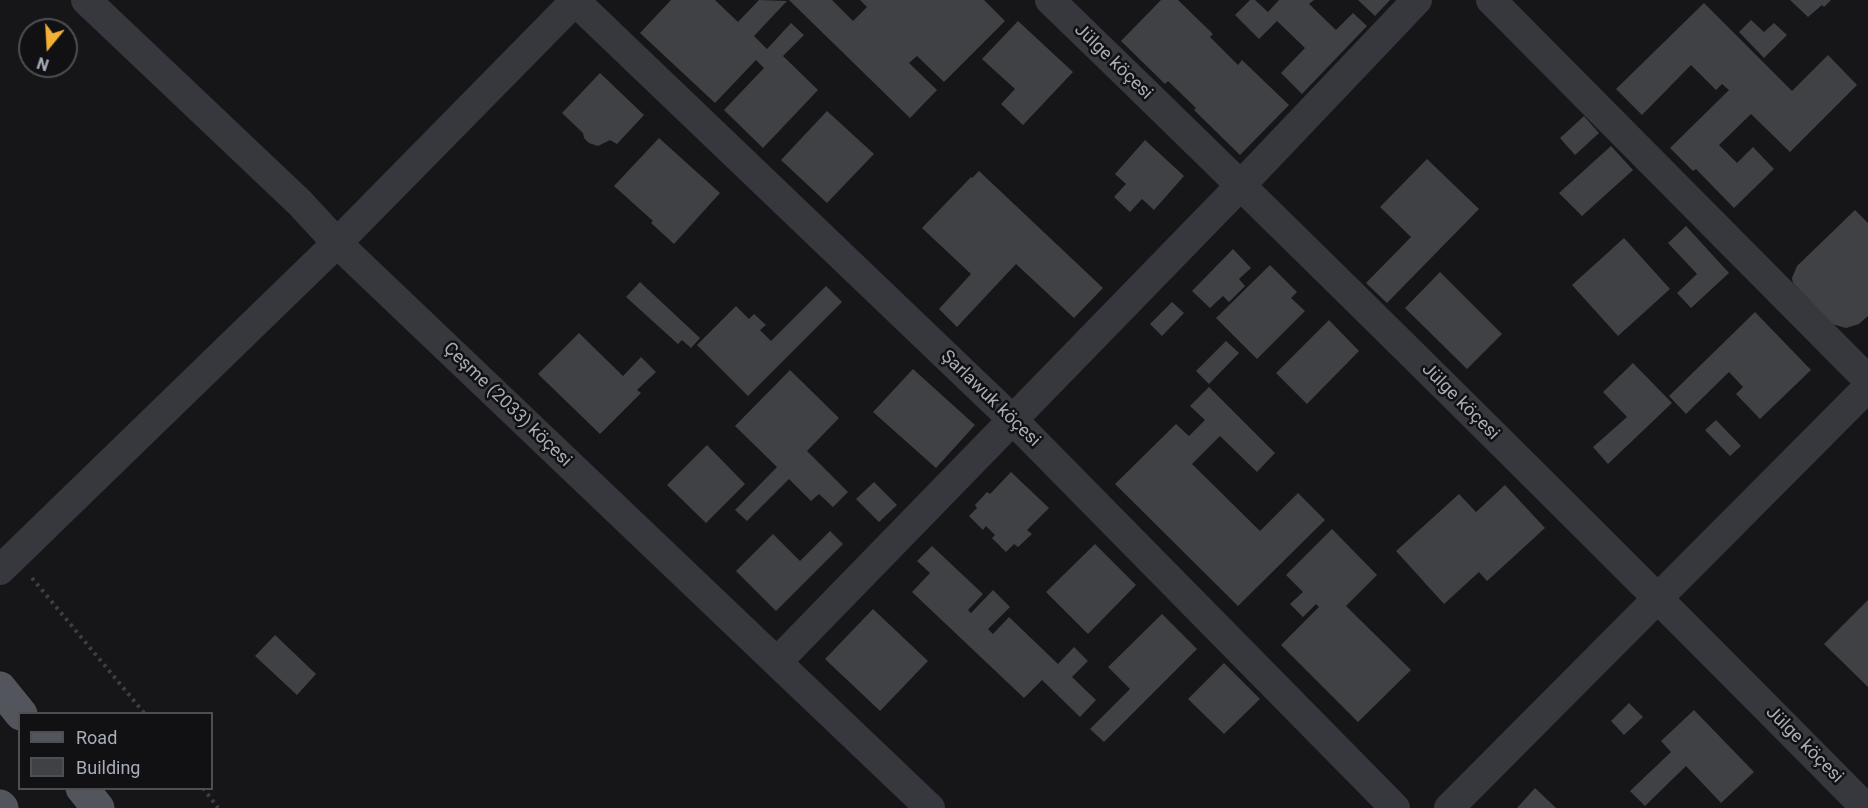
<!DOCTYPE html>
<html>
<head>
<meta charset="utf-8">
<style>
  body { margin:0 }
  #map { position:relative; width:1868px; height:808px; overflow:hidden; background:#161618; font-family:Roboto,sans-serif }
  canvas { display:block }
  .legend { position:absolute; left:18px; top:712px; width:195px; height:78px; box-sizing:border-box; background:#111113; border:2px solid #4d4f55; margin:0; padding:8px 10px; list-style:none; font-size:18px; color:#a8adb8 }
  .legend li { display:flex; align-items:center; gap:12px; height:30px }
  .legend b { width:30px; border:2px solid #4d4f55 }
  .north { position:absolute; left:18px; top:18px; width:60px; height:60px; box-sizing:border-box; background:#111113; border:2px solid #4d4f55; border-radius:50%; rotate:198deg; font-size:16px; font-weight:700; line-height:24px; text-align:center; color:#a8adb8 }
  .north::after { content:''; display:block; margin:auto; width:21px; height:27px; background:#f2b134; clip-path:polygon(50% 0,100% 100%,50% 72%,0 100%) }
</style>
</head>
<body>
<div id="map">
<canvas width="1868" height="808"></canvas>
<ul class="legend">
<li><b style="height:8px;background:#53555c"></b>Road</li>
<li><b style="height:16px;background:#404145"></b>Building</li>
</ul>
<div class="north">N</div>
</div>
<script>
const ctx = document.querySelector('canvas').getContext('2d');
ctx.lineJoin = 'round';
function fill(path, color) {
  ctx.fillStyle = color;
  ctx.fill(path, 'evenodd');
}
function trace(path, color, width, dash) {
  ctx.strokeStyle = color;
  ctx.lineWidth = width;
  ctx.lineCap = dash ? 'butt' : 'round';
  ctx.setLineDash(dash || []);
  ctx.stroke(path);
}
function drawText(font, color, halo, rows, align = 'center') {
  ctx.font = font + ' Roboto,sans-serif';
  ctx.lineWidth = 5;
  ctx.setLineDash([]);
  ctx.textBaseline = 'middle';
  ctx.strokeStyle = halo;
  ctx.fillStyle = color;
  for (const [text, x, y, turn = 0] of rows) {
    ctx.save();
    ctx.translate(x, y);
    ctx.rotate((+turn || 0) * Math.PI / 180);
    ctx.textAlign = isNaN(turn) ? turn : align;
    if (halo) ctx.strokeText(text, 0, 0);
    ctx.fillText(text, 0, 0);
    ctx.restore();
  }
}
fill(new Path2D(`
  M671 0H715L738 22 759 0 787 1 754 36 767 49 791 23 804 35 783 56 818 90 763 148 724 110 764 68 756 60 715 103 640 33Z
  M789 0H832L853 21 867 7 860 0H984L1005 21 944 82 917 56 909 63 937 90 910 118Z
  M1161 0H1178L1213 34 1210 37 1238 65 1242 60 1289 105 1240 155 1194 110 1196 108 1168 81 1165 84 1121 41Z
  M1250 0H1255L1268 12 1279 0H1314L1309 4 1336 30 1353 13 1367 26 1302 94 1281 73 1305 48 1277 21 1259 39 1235 15Z
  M1358 0H1390L1375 16Z
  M1790 0H1831L1824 7 1822 5 1808 17Z
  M1704 3 1792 91 1828 55 1857 85 1790 152 1751 114 1719 145 1737 163 1753 147 1774 169 1734 208 1696 169 1693 171 1670 148 1729 90 1722 84 1716 90 1691 65 1642 115 1616 89Z
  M1751 20 1764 32 1774 23 1787 35 1764 58 1739 32Z
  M1018 21 1073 72 1023 125 1001 104 1015 89 982 59Z
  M600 73 644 115 617 144 610 140 598 146 589 143 584 138 583 133 562 113Z
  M827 111 874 154 827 203 781 160Z
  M1584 116 1599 133 1575 155 1560 138Z
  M659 138 720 193 674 244 651 223 653 221 614 186Z
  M1145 140 1184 176 1154 210 1142 199 1130 212 1114 197 1126 184 1115 174Z
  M1611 146 1633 170 1582 216 1559 193Z
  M1427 159 1479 209 1387 303 1366 283 1411 237 1380 207Z
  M979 171 1103 288 1074 318 1016 264 957 327 939 309 971 274 922 228 971 177 972 178Z
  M1855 210 1868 223V316L1859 324 1846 328 1832 324 1793 283 1792 278 1797 266Z
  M1686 226 1729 273 1691 308 1677 293 1697 274 1668 243Z
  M1624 238 1670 289 1618 336 1572 285Z
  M1233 249 1251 268 1239 279 1245 286 1229 302 1223 296 1210 308 1192 291Z
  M1270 265 1297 292 1291 298 1305 311 1257 359 1216 318Z
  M1440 272 1502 334 1467 369 1405 308Z
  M640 282 700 338 691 348 682 340 678 344 626 297Z
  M826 286 842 302 748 396 697 345 736 306 749 319 754 314 766 325 760 330 771 341Z
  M1172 302 1184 313 1162 336 1150 324Z
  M1755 312 1811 370 1760 419 1736 394 1743 387 1729 372 1686 414 1669 396Z
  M1329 320 1359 351 1307 404 1276 373Z
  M579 333 623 376 641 357 656 372 637 390 641 393 600 434 538 374Z
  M1226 341 1239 353 1209 384 1196 371Z
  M1633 363 1672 403 1608 464 1593 447 1627 417 1603 392Z
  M913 369 975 425 936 468 873 412Z
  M790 370 839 418 807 451 848 492 833 507 819 494 811 501 789 479 747 521 735 510 777 467 735 426Z
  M1209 387 1275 453 1257 472 1220 436 1192 464 1260 531 1298 493 1325 520 1238 606 1115 484 1176 424 1189 436 1205 420 1190 406Z
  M1716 420 1741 446 1730 456 1705 430Z
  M707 445 745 484 706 523 667 485Z
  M1011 472 1049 508 1027 530 1032 534 1018 547 1014 544 1006 552 992 538 995 535 986 526 983 530 969 516 977 508 975 505 987 492 990 494Z
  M874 482 897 505 879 522 856 499Z
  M1505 485 1545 528 1487 581 1479 572 1444 604 1396 551 1459 494 1476 512Z
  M1332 529 1377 575 1346 606 1411 670 1358 722 1281 645 1319 607 1316 604 1303 617 1290 604 1303 592 1286 575Z
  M830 531 843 544 776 611 736 571 773 534 800 561Z
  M1095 544 1136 585 1088 634 1046 592Z
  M932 546 983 594 968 610 971 613 993 590 1010 607 988 629 993 634 1009 617 1058 664 1074 647 1088 661 1072 677 1096 700 1080 717 1042 680 1024 698 912 592 930 573 917 561Z
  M1868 600V687L1824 644Z
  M873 609 928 661 880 711 825 659Z
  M1162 614 1197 649 1104 742 1090 729 1130 689 1108 667Z
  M275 635 316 674 297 695 255 656Z
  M1224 663 1260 699 1224 734 1188 699Z
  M1629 703 1643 717 1624 735 1611 721Z
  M1694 710 1754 772 1721 803 1686 766 1645 806 1630 791 1671 752 1661 741Z
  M1535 788 1556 808H1517Z`), '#404145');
trace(new Path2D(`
  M32 578 145 714
  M203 788 218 808`), '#3d3f44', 4, [3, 4.5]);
trace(new Path2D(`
  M86 0 300 203 337 243 930 808
  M1050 0C1325 266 1597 536 1866 808
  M1491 0 1868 380
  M575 1 1013 420 1395 808
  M0 570 337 243 576 0
  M777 662 1241 185 1417 0
  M1449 808 1868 387`), '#37383d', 30);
trace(new Path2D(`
  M0 688 21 714
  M82 788 98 808
  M0 806 2 808`), '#53555c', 33);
drawText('18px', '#a8adb8', '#111113', [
  ["Jülge köçesi",1113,62,44],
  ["Şarlawuk köçesi",990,399,44],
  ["Jülge köçesi",1460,402,45],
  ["Çeşme (2033) köçesi",507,405,44],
  ["Jülge köçesi",1804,745,45]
]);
</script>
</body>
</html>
